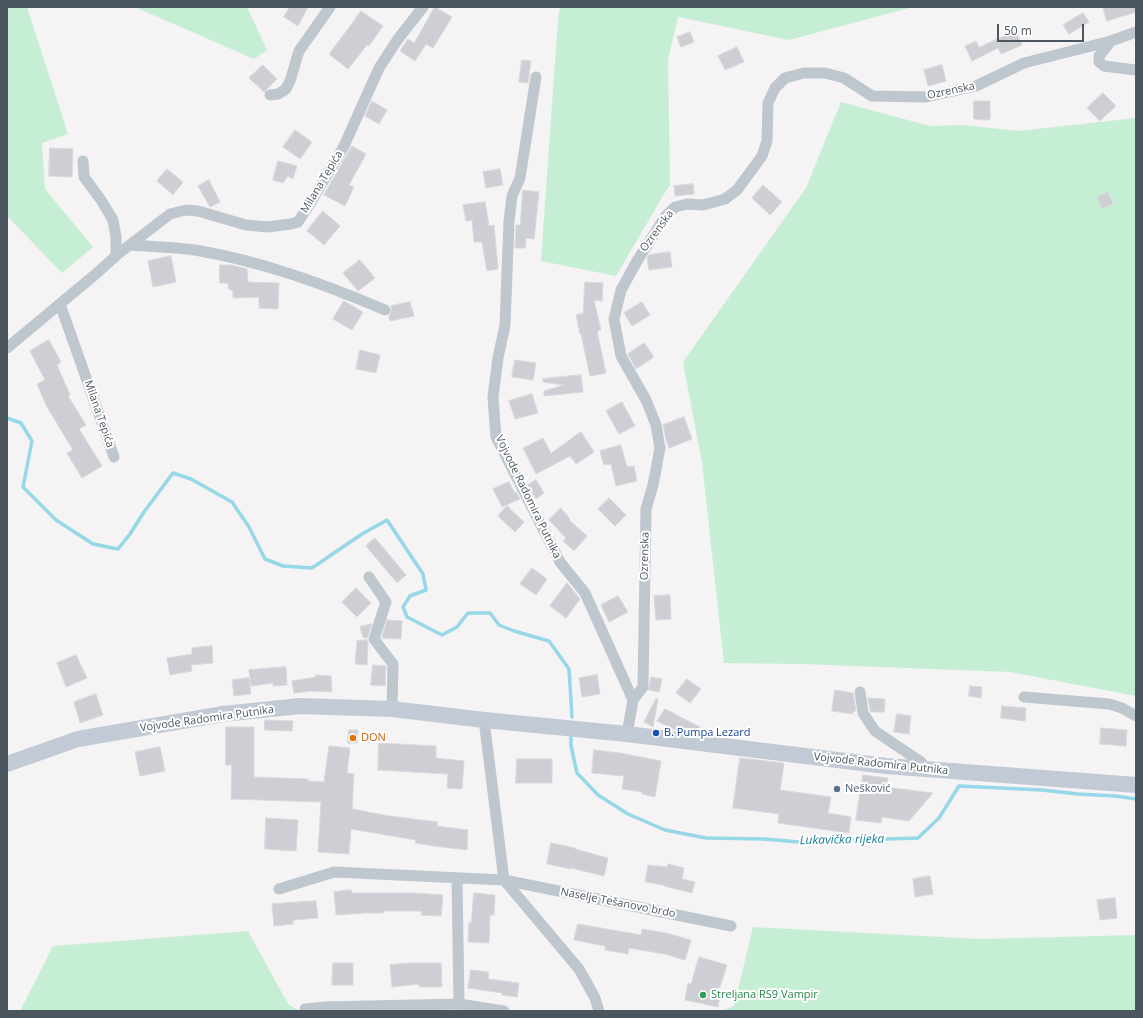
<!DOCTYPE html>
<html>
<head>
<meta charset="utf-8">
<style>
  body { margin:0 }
  #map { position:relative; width:1143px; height:1018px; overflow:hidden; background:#f5f3f3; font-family:"Open Sans",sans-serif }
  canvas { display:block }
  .frame { position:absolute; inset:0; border:8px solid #4b565f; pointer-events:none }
  .scale { position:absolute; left:997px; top:24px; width:87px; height:18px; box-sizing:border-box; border:2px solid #4b565f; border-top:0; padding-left:5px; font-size:12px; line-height:14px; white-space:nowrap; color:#4b565f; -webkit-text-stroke:3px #fff; paint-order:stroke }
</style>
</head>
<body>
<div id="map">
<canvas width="1143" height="1018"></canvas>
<div class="frame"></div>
<div class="scale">50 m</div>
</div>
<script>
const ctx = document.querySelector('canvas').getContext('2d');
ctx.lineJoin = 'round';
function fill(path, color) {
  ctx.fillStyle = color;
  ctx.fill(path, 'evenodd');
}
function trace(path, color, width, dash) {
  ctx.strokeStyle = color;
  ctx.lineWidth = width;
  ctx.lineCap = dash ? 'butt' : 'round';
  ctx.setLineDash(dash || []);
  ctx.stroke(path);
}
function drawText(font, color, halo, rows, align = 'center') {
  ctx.font = font + ' "Open Sans",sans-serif';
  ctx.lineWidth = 4;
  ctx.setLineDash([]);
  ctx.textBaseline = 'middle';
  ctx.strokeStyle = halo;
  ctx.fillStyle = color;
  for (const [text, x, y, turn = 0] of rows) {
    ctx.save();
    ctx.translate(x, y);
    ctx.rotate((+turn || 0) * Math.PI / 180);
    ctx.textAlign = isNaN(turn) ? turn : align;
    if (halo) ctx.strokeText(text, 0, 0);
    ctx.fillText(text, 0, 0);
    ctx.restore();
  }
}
fill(new Path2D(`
  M7 7H27L68 134 42 143 45 189 93 247 62 273 7 216Z
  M135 7H247L267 50 254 59Z
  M560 7H913L789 40 678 17 668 60 670 184 616 276 541 261 558 19Z
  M841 102 930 126 963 125 1018 131 1136 118V696L1010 672 800 664 724 663 702 463 683 362 806 188Z
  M753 927 980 939 1136 935V1011H721L734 1006Z
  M248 931 288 1004 299 1011H20L53 946Z`), '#c6eed5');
trace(new Path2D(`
  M7 418 21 423 32 441 23 487 56 520 93 544 118 549 130 534 144 512 173 473 191 479 232 502 249 527 265 559 283 566 312 568 362 534 387 520 423 574 426 590 410 596 403 607 407 617 442 635 457 627 468 613H490L499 625 514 631 549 641 569 669 572 717
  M571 736V746L577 773 598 795 628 814 665 830 706 838 764 839 799 842 918 838 939 818 959 786 1042 790 1078 794 1115 796 1136 799`), '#96d7e8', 3.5);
const building = new Path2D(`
  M290 7H308L298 26 284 17Z
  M435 7 452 17 433 48 426 44 415 61 400 51 408 39 414 43Z
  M1103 7H1136V12L1107 21Z
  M361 11 383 26 369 46 367 45 348 69 329 54 348 29Z
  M1083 13 1089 22 1069 34 1063 25Z
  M1016 31 1022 45 1001 54 998 48 972 61 965 46 976 41 979 47Z
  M690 32 694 42 681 47 677 37Z
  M737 47 744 62 725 70 718 56Z
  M522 60 531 61 528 83 519 82Z
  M263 65 277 79 264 92 249 78Z
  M942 65 946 81 928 86 924 70Z
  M1103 93 1116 106 1100 121 1087 108Z
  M372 101 387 110 379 124 365 116Z
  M974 101H990V120L974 119Z
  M295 130 312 142 300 159 283 147Z
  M352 146 366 154 349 185 354 187 345 206 324 195Z
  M50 148 73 149 72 177 49 176Z
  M278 161 297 166 293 179 288 176 283 183 273 180Z
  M167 169 183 182 173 195 157 181Z
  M500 169 503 185 486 188 483 172Z
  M209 180 220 202 210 207 198 186Z
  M693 184 694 194 675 196 674 186Z
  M763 185 782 202 770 215 752 198Z
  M523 190 539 192 534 239 526 238 525 248H515L516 225H520Z
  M1108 192 1113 204 1102 208 1097 197Z
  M485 202 489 226 494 225 498 269 487 271 482 242H474L472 220 466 221 463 205Z
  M323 211 340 226 324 245 307 231Z
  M670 252 672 267 649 270 647 258 649 255Z
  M171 256 176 282 153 287 148 261Z
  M360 260 375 278 358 291 343 273Z
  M220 265H231L247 269 248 282 279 283 278 309 259 308V297L233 298V290H229L228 283H220Z
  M585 282 603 283 602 301 594 300 601 330 597 331 606 373 590 376 581 334H580L576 315 583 313Z
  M344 301 363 312 352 330 333 319Z
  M410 302 414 316 390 321 389 316 392 310 391 306Z
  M642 302 650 315 632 326 624 313Z
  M49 340 61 362 57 365 70 395 68 396 86 425 79 429 102 466 82 478 67 453 73 450 47 407 37 384 45 380 30 351Z
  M644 343 654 357 636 369 628 354Z
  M360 350 380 355 376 373 356 369Z
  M515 360 536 363 533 380 512 377Z
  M581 375 583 392 544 396V391L564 385 543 382V379Z
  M532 394 538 413 515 419 509 401Z
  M622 402 635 426 619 434 606 411Z
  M684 417 692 439 669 448 666 439 663 425Z
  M581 432 594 452 576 464 570 456 536 474 523 448 543 438 551 453Z
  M621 445 627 467 634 466 637 481 616 486 611 464 604 465 600 451Z
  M536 480 544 493 536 499 528 485Z
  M509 482 515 493 516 492 520 499 502 507 493 489Z
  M609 498 626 515 615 526 598 509Z
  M507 506 524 522 515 532 498 516Z
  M561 508 570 519 569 520 587 536 574 551 563 541 566 538 549 520Z
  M375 538 406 575 397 583 366 546Z
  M532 568 547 579 536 595 520 584Z
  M567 583 580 599 566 618 550 606Z
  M356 588 371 603 357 617 342 602Z
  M670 595 671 619 656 620 654 596Z
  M618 596 628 612 609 622 601 605Z
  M387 620 402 621 401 639 382 638Z
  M372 624 367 638 363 637 360 627Z
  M367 640 368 643 367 665 355 664 357 641Z
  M212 646 213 663 191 665 192 671 170 675 167 658 192 654V648Z
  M76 655 87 678 66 687 57 663Z
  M373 665 386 666 385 686 371 685Z
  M286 667 287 685 273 686V683L251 686 249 670Z
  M316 675 331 676 332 692 311 691 294 693 292 681 316 677Z
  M597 675 600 694 582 697 579 678Z
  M651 677 662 679 659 692 649 690Z
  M249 678 251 694 234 696 232 680Z
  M687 679 701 689 690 703 676 693Z
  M970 686 982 687 981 698 969 696Z
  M835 690 853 693 856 711H853V714L832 711Z
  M96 694 103 715 80 723 74 702Z
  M868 698 885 699 884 712H871Z
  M656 699H658L653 727 644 722Z
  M1002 706 1026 708 1025 721 1001 718Z
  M665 709 700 727 697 733 677 731 657 721Z
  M897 714 911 716 909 734 894 732Z
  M265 720 293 721 292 731 265 730Z
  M226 727H254V777L308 779V781L324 782 329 746 350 748 347 773 354 774 352 809 389 816 438 822 437 826 468 830 467 850 434 846 415 843 416 840 351 829 349 854 318 852 321 802 231 799 232 765H226Z
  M1101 728 1127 730 1126 746 1100 744Z
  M349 730H358L357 743H348Z
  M379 743 436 746V758L464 761 462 789 447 788 448 774 378 770Z
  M160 747 165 771 140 776 135 752Z
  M594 750 620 753 661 761 655 797 642 794V792L622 789 624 776 592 773Z
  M740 758 784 763 780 790 831 797 828 813 851 817 849 833 778 823 779 814 733 808Z
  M517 759H552V783H516Z
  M863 775 888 778 886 787 933 793 909 821 882 817 881 823 856 820Z
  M266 818 298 820 296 851 265 849Z
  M551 843 575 848V849L608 858 604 876 571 868V869L547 864Z
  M668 864 684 868 682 879 695 882 692 893 664 886V885L645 882 648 865 667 867Z
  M930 876 933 894 915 897 913 879Z
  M351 890 352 893H415L443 895 441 916 421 915 422 911H383V913H366L336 915 334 892Z
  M474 893 495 895 494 915H490L489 943 468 942 469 922 471 923Z
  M1115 898 1117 918 1100 920 1097 900Z
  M316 901 318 918 293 920V924L274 926 272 904Z
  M578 924 641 935 642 929 666 933 691 940 685 960 664 954 629 948 628 954 605 950V946L574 940Z
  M699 957 727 965 719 990 721 991 718 1007 685 1000 688 983 691 984Z
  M333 963H353V985H332Z
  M410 963H441L442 987H419V984L392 987 390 965Z
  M471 970 489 972 488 979 519 983 517 997 502 995V993L468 988Z`);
fill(building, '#cdcfd5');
trace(building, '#d7d9dd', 1);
trace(new Path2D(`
  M1111 41 1099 56V62L1104 66 1135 70
  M536 77 520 178 512 196 509 221 505 325 498 358 493 397 496 437 560 562 585 593 633 700 627 734
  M270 95 278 94 286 89 290 81 299 51 330 7
  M83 161 84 177 101 200 113 220 116 237V256
  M131 245C152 247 174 247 195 250 261 261 324 284 385 310
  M60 304 114 457
  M7 348 97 273 118 254 170 214 186 210 198 211 246 225 268 227 291 224 298 222 311 202 344 146 379 68 398 39 423 7
  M369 577 386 602 374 639 393 664 392 709
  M860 692 863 713 875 731 921 762 926 769
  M1024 697 1109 704 1122 708 1136 716
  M633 700 643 687 646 509 653 485 660 448 656 425 646 400 621 356 614 319 621 290 637 261 665 217 675 207 687 204 703 205 725 199 737 190 762 156 767 141 768 103 775 88 785 78 804 73H825L844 78 872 96 926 97 976 86 1024 63 1111 41 1136 32
  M484 720 504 880 731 926
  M457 878 459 1004
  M279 889 334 872 504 880 579 969 595 998 599 1011
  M305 1009 325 1007 459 1004 504 1011`), '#bfc7ce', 11);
trace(new Path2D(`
  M7 764 78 739 223 714 300 706 392 709 484 720 627 734 886 766 1136 785`), '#c2cbd5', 16);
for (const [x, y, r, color] of [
  [656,733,4,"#1a4fb4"],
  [353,738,4,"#e8710a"],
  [837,789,4,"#5c6f8a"],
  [703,995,4,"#2e9e5b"]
]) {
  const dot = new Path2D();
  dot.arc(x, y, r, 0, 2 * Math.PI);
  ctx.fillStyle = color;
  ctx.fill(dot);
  trace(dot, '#fff', 1.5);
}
drawText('11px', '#4b565f', '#fff', [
  ["Ozrenska",951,91,-12],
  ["Milana Tepića",322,182,-59],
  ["Ozrenska",657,231,-54],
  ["Milana Tepića",99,414,71],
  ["Vojvode Radomira Putnika",528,497,64],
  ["Ozrenska",645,556,-89],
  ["Vojvode Radomira Putnika",207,719,-8],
  ["Vojvode Radomira Putnika",881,764,6],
  ["Naselje Tešanovo brdo",618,903,11]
]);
drawText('11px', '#164399', '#fff', [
  ["B. Pumpa Lezard",664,733]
], 'left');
drawText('11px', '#c56008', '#fff', [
  ["DON",361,738]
], 'left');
drawText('11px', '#4e5e75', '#fff', [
  ["Nešković",845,789]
], 'left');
drawText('11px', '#27864d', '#fff', [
  ["Streljana RS9 Vampir",711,995]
], 'left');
drawText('italic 12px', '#167e99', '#fff', [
  ["Lukavička rijeka",842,840,-1]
]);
</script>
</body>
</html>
